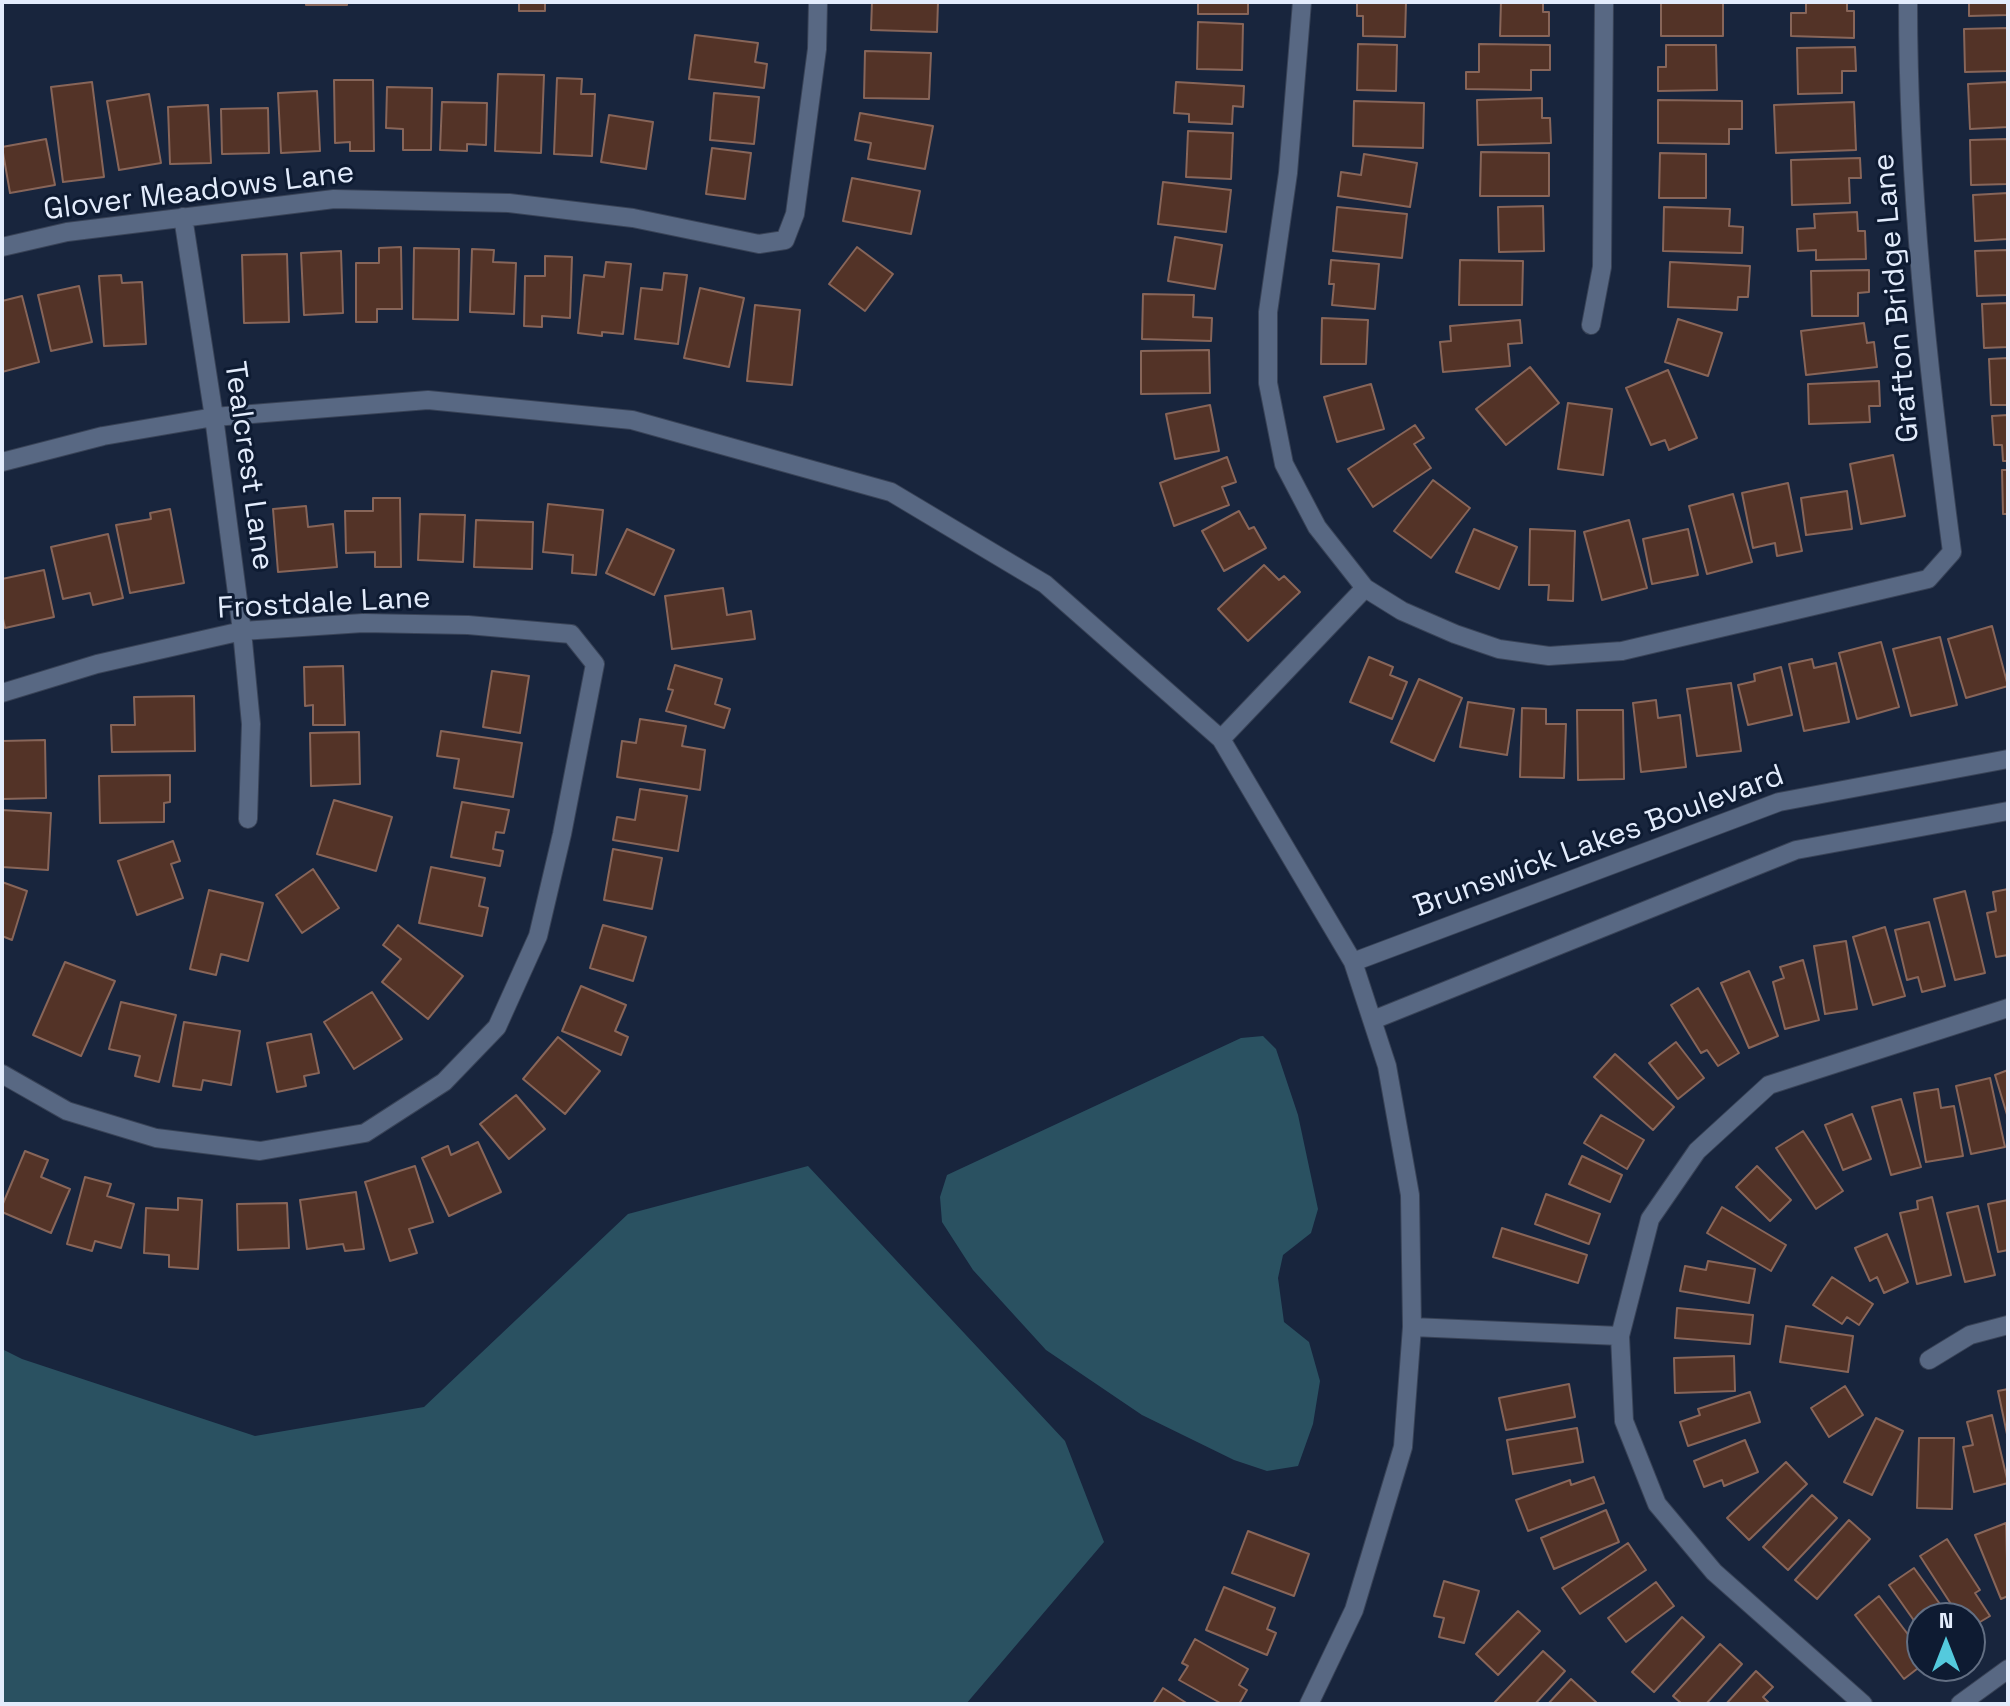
<!DOCTYPE html>
<html>
<head>
<meta charset="utf-8">
<style>
  body { margin:0 }
  #map { position:relative; width:2010px; height:1706px; overflow:hidden; background:#18253d; font-family:"Space Grotesk",sans-serif }
  canvas { display:block }
  .frame { position:absolute; inset:0; border:4px solid #e3ecfc; pointer-events:none }
  .north { position:absolute; left:1906px; top:1602px; width:80px; height:80px; box-sizing:border-box; background:#0e1b32; border:2px solid #636f83; border-radius:50%; rotate:0deg; font-size:22px; font-weight:700; line-height:32px; text-align:center; color:#e3ecfc }
  .north::after { content:''; display:block; margin:auto; width:28px; height:36px; background:#54cadd; clip-path:polygon(50% 0,100% 100%,50% 72%,0 100%) }
</style>
</head>
<body>
<div id="map">
<canvas width="2010" height="1706"></canvas>
<div class="frame"></div>
<div class="north">N</div>
</div>
<script>
const ctx = document.querySelector('canvas').getContext('2d');
ctx.lineJoin = 'round';
function fill(path, color) {
  ctx.fillStyle = color;
  ctx.fill(path, 'evenodd');
}
function trace(path, color, width, dash) {
  ctx.strokeStyle = color;
  ctx.lineWidth = width;
  ctx.lineCap = dash ? 'butt' : 'round';
  ctx.setLineDash(dash || []);
  ctx.stroke(path);
}
function drawText(font, color, halo, rows, align = 'center') {
  ctx.font = font + ' "Space Grotesk",sans-serif';
  ctx.lineWidth = 6;
  ctx.setLineDash([]);
  ctx.textBaseline = 'middle';
  ctx.strokeStyle = halo;
  ctx.fillStyle = color;
  for (const [text, x, y, turn = 0] of rows) {
    ctx.save();
    ctx.translate(x, y);
    ctx.rotate((+turn || 0) * Math.PI / 180);
    ctx.textAlign = isNaN(turn) ? turn : align;
    if (halo) ctx.strokeText(text, 0, 0);
    ctx.fillText(text, 0, 0);
    ctx.restore();
  }
}
fill(new Path2D(`
  M1263 1036 1276 1049 1298 1115 1318 1209 1311 1233 1283 1255 1278 1278 1284 1322 1309 1342 1320 1381 1313 1424 1298 1466 1267 1471 1234 1460 1142 1415 1046 1350 973 1270 942 1222 940 1197 947 1175 1241 1038Z
  M808 1166 1065 1441 1104 1542 966 1704H2V1349L22 1359 255 1436 424 1407 628 1214Z`), '#2a5161');
const building = new Path2D(`
  M306 2H347V5H306Z
  M519 2H545V11H519Z
  M872 2H938L937 32 871 30Z
  M1198 2H1248V14H1198Z
  M1357 2H1406L1405 37 1363 36V16H1357Z
  M1501 2H1543V12H1549V36H1500Z
  M1661 2H1723V36H1661Z
  M1806 2H1847V11H1854V38L1791 36V13H1806Z
  M1969 2H2008V15L1969 16Z
  M1198 22 1243 24 1242 70 1197 69Z
  M2008 28V71L1965 72 1964 29Z
  M695 35 758 43 755 62 767 64 764 88 689 79Z
  M1358 44 1397 45 1396 91 1357 90Z
  M1479 44 1550 45V70H1531V90L1466 89V72H1479Z
  M1666 45H1716L1717 90 1658 91V67H1666Z
  M1855 47 1856 71H1842V93L1798 94 1797 48Z
  M865 51 931 53 929 99 864 98Z
  M498 74 544 75 541 153 495 151Z
  M557 78 582 79 581 94H595L592 156 554 154Z
  M334 80H373L374 151H350V142L335 143Z
  M92 82 104 177 63 182 51 87Z
  M1176 82 1244 86 1243 107 1233 106 1232 124 1189 122V114L1174 113Z
  M2008 82V127L1970 129 1968 84Z
  M387 87 432 88 431 150H403V129L386 128Z
  M317 91 320 151 281 153 278 93Z
  M714 93 759 97 754 144 710 140Z
  M149 94 161 163 119 170 107 101Z
  M1542 98V118H1550L1551 143 1478 145 1477 100Z
  M1658 100 1742 101V129H1729V144L1658 143Z
  M1354 101 1424 103 1423 148 1353 146Z
  M442 102 487 103 486 145 467 144V151L440 150Z
  M1854 102 1856 150 1776 153 1774 105Z
  M208 105 211 163 170 164 168 107Z
  M268 108 269 153 222 154 221 109Z
  M860 113 933 126 925 169 868 159 871 143 855 140Z
  M609 115 653 122 646 169 601 162Z
  M1188 131 1233 133 1231 179 1186 177Z
  M46 139 55 185 10 193 2 147Z
  M2008 139V184L1971 185 1970 140Z
  M712 148 751 153 745 199 706 194Z
  M1481 152 1549 153V196H1480Z
  M1660 153 1706 154V198H1659Z
  M1364 154 1417 163 1410 207 1338 196 1341 172 1361 175Z
  M1860 158 1861 178H1849L1850 203 1792 205 1791 160Z
  M852 178 920 191 911 234 843 221Z
  M1163 182 1231 190 1226 232 1158 224Z
  M2008 193V239L1975 241 1973 195Z
  M1543 206 1544 251 1499 252 1498 207Z
  M1337 207 1407 214 1402 258 1333 251Z
  M1664 207 1730 209 1729 226 1743 227 1742 253 1663 251Z
  M1857 212 1858 231H1865L1866 259 1816 260V250L1798 251 1797 229 1815 228 1814 214Z
  M1175 237 1222 245 1215 289 1168 281Z
  M401 247 402 309H377V322H356V263H379V248Z
  M857 247 893 274 865 311 829 284Z
  M414 248 459 249 458 320 413 319Z
  M472 249 494 250 493 262 516 263 514 314 470 312Z
  M2008 250V295L1977 296 1975 251Z
  M341 251 343 313 304 315 301 253Z
  M287 254 289 322 244 323 242 255Z
  M545 256 572 257 570 318 542 316V327L524 326 525 276H545Z
  M1331 260 1379 264 1375 309 1332 305 1334 284H1329Z
  M1460 260 1523 261 1522 305H1459Z
  M606 262 631 264 623 334 602 332V336L578 333 584 275 604 277Z
  M1670 262 1750 266 1748 297H1738L1737 310 1668 307Z
  M1869 270V292L1858 293V316H1812L1811 271Z
  M664 273 687 275 678 344 635 339 641 288 662 290Z
  M121 275 122 283 142 282 146 344 104 346 99 276Z
  M79 286 92 342 51 351 38 295Z
  M700 288 744 298 729 367 684 358Z
  M1143 294 1194 295 1193 317 1212 318 1211 341 1142 339Z
  M22 296 39 362 2 372V301Z
  M2008 303V347L1984 348 1982 304Z
  M755 305 800 310 792 385 747 381Z
  M1322 318 1368 320 1366 364H1321Z
  M1678 319 1722 333 1708 376 1665 362Z
  M1520 320 1522 343 1508 344 1510 366 1443 372 1440 342 1451 341 1450 326Z
  M1864 323 1867 343 1874 342 1877 367 1806 375 1801 331Z
  M1209 350 1210 393 1141 394V351Z
  M2008 358V405H1991L1989 359Z
  M1530 367 1559 403 1506 445 1476 409Z
  M1668 370 1697 438 1669 450 1665 440 1651 445 1626 388Z
  M1879 381 1880 406H1869L1870 422 1809 424 1808 384Z
  M1371 384 1384 429 1337 442 1324 397Z
  M1568 403 1612 409 1603 475 1558 469Z
  M1210 405 1219 451 1175 459 1166 414Z
  M2008 415V461H2003L2002 445H1994L1992 416Z
  M1415 425 1424 438 1414 444 1431 468 1373 507 1348 469Z
  M1893 455 1905 516 1861 524 1850 464Z
  M1227 457 1236 482 1222 487 1229 505 1174 526 1160 483Z
  M2002 470H2008V514H2003Z
  M1433 480 1470 508 1431 558 1394 531Z
  M1788 483 1802 551 1777 556 1775 543 1753 548 1742 493Z
  M1847 491 1852 529 1806 535 1801 498Z
  M1733 494 1752 562 1707 574 1689 506Z
  M373 498H400L401 567H375V552L346 553 345 511H373Z
  M548 504 603 510 596 575 572 573 573 555 543 552Z
  M306 506 308 527 333 524 337 567 278 572 273 509Z
  M170 509 184 583 130 593 116 525 151 519 150 513Z
  M1239 511 1249 529 1254 527 1266 548 1224 571 1202 531Z
  M420 514 465 515 463 562 418 560Z
  M476 520 533 522 532 569 474 567Z
  M1629 520 1647 588 1602 600 1584 532Z
  M627 529 674 550 654 595 606 573Z
  M1474 529 1517 547 1499 589 1456 572Z
  M1530 529 1575 531 1573 601 1548 600 1549 585H1529Z
  M1688 529 1698 575 1652 584 1643 539Z
  M108 534 123 598 93 605 90 593 63 599 51 547Z
  M1264 565 1279 580 1284 576 1300 592 1248 641 1218 609Z
  M44 570 54 617 5 628 2 614V579Z
  M723 588 727 615 751 611 755 639 672 649 665 596Z
  M1992 626 2008 686 1966 698 1948 639Z
  M1940 637 1957 705 1911 716 1893 649Z
  M1881 642 1899 707 1857 719 1839 653Z
  M1369 657 1393 667 1390 675 1407 682 1392 719 1350 702Z
  M1812 659 1814 668 1836 663 1849 722 1804 731 1789 664Z
  M675 665 722 679 715 704 730 709 724 728 666 711 673 690 668 689Z
  M343 666 345 725H313V705L305 706 304 667Z
  M1781 667 1792 715 1748 725 1738 685 1755 681 1754 674Z
  M492 671 529 676 520 733 483 727Z
  M1419 679 1462 698 1434 761 1391 742Z
  M1731 683 1741 751 1697 756 1687 689Z
  M194 696 195 751 112 752 111 725H135L134 697Z
  M1656 700 1658 718 1680 715 1686 767 1641 772 1633 703Z
  M1468 702 1514 709 1507 755 1460 747Z
  M1522 708 1546 709V724H1566L1564 778 1520 777Z
  M1577 710H1623L1624 779 1578 780Z
  M640 719 686 726 682 746 705 750 700 790 617 777 622 741 636 743Z
  M441 731 522 743 513 797 454 788 459 759 437 756Z
  M359 732 360 784 311 786 310 733Z
  M45 740 46 798 2 799V741Z
  M170 775V802L164 803V822L100 823 99 776Z
  M640 789 687 796 678 851 613 840 617 817 635 820Z
  M334 800 392 817 376 871 317 854Z
  M462 802 509 810 504 833 496 832 493 849 503 851 500 866 451 857Z
  M2 810 51 813 48 870 2 867Z
  M173 841 180 861 171 864 183 898 137 915 118 861Z
  M613 849 662 858 652 909 604 900Z
  M431 867 485 878 479 906 488 908 482 936 419 923Z
  M313 869 339 908 302 933 276 895Z
  M2 882 27 891 12 940 2 936Z
  M2008 889V955L1996 957 1987 913 1996 911 1993 892Z
  M209 890 263 903 248 961 221 954 216 975 190 969Z
  M1965 891 1985 973 1955 980 1934 899Z
  M1929 922 1945 986 1922 992 1918 977 1907 980 1895 930Z
  M398 925 463 976 428 1019 382 982 401 959 383 945Z
  M603 925 646 937 633 981 590 968Z
  M1885 927 1905 996 1873 1005 1853 937Z
  M1846 941 1857 1009 1825 1014 1814 946Z
  M1803 960 1819 1020 1785 1029 1773 982 1784 978 1780 967Z
  M65 962 115 981 81 1056 33 1035Z
  M1749 971 1778 1036 1749 1048 1721 983Z
  M581 986 626 1005 615 1031 628 1037 621 1055 562 1031Z
  M1698 988 1739 1053 1718 1066 1707 1050 1701 1053 1671 1005Z
  M372 992 402 1039 354 1069 324 1022Z
  M121 1002 176 1015 159 1082 135 1076 140 1056 109 1049Z
  M184 1022 240 1031 231 1085 203 1080 201 1090 173 1086Z
  M311 1034 319 1073 304 1076 306 1086 277 1092 267 1043Z
  M558 1037 600 1071 565 1114 523 1079Z
  M1676 1042 1704 1078 1678 1099 1649 1063Z
  M1615 1054 1674 1107 1653 1130 1594 1077Z
  M2008 1070V1118L1995 1075Z
  M1990 1078 2005 1147 1971 1154 1956 1086Z
  M1938 1089 1941 1108 1954 1106 1963 1156 1926 1162 1914 1093Z
  M516 1095 545 1129 509 1159 480 1124Z
  M1901 1099 1921 1167 1891 1175 1872 1107Z
  M1852 1114 1871 1159 1843 1170 1825 1125Z
  M1601 1115 1644 1140 1627 1169 1584 1143Z
  M1803 1131 1843 1191 1816 1209 1776 1148Z
  M478 1142 501 1192 449 1216 422 1158 448 1146 451 1155Z
  M25 1151 48 1160 41 1177 70 1189 51 1233 2 1212V1206Z
  M1582 1156 1622 1175 1610 1202 1569 1184Z
  M415 1166 433 1222 409 1229 417 1253 390 1261 365 1182Z
  M1757 1166 1791 1200 1770 1221 1736 1187Z
  M85 1177 111 1184 107 1196 134 1204 121 1248 95 1241 92 1251 67 1244Z
  M356 1192 364 1249 345 1251 343 1244 307 1249 300 1200Z
  M1546 1194 1600 1214 1589 1244 1535 1224Z
  M1932 1197 1951 1275 1917 1284 1900 1213 1918 1209 1917 1201Z
  M178 1198 202 1200 198 1269 169 1267V1255L144 1253 146 1208 178 1210Z
  M2008 1200V1250L1998 1252 1988 1204Z
  M287 1203 289 1248 238 1250 237 1204Z
  M1978 1206 1995 1275 1965 1282 1947 1213Z
  M1722 1207 1786 1245 1771 1271 1707 1233Z
  M1502 1228 1587 1255 1578 1283 1493 1257Z
  M1887 1234 1908 1282 1884 1293 1877 1277 1870 1281 1855 1248Z
  M1708 1261 1755 1269 1749 1303 1680 1291 1685 1266 1706 1270Z
  M1832 1277 1873 1304 1859 1325 1847 1317 1842 1324 1813 1305Z
  M1677 1308 1753 1315 1750 1344 1675 1338Z
  M1786 1326 1853 1336 1848 1372 1780 1362Z
  M1734 1356 1735 1391 1675 1393 1674 1358Z
  M1569 1384 1575 1417 1506 1430 1499 1398Z
  M1845 1386 1863 1415 1829 1437 1811 1408Z
  M2008 1389V1439L1998 1391Z
  M1750 1392 1760 1422 1688 1446 1680 1422 1700 1415 1698 1409Z
  M1992 1415 2008 1483 1974 1492 1963 1447 1973 1445 1967 1422Z
  M1876 1418 1903 1431 1872 1495 1844 1482Z
  M1577 1428 1583 1462 1513 1474 1507 1440Z
  M1919 1438H1954L1952 1509 1917 1508Z
  M1745 1440 1758 1472 1724 1486 1722 1480 1704 1487 1694 1461Z
  M1786 1462 1807 1484 1749 1540 1727 1518Z
  M1594 1477 1604 1503 1528 1531 1516 1500 1570 1480 1571 1485Z
  M1812 1495 1837 1518 1788 1570 1763 1547Z
  M1606 1510 1619 1542 1554 1569 1541 1538Z
  M1849 1520 1870 1539 1817 1599 1795 1580Z
  M2006 1523 2008 1596 2001 1599 1975 1535Z
  M1248 1531 1309 1554 1294 1596 1232 1573Z
  M1947 1539 1980 1590 1975 1593 1990 1616 1970 1628V1618H1960L1920 1556Z
  M1628 1543 1646 1570 1580 1614 1562 1588Z
  M1914 1568 1950 1618H1922V1632L1889 1585Z
  M1444 1581 1479 1591 1464 1643 1439 1637 1444 1618 1434 1616Z
  M1656 1582 1674 1606 1626 1642 1608 1618Z
  M1224 1587 1275 1608 1267 1629 1276 1633 1267 1655 1206 1630Z
  M1879 1596 1922 1653V1665L1904 1679 1855 1615Z
  M1518 1611 1540 1631 1498 1675 1476 1654Z
  M1682 1617 1704 1637 1654 1692 1632 1672Z
  M1195 1639 1248 1669 1239 1685 1247 1690 1239 1704H1222L1179 1680 1188 1666 1182 1663Z
  M1720 1644 1742 1664 1706 1704H1682L1673 1696Z
  M1543 1651 1565 1671 1535 1704H1497L1495 1702Z
  M1756 1671 1773 1687 1763 1697 1770 1704H1726Z
  M1571 1679 1596 1702 1595 1704H1548Z
  M1163 1688 1188 1704H1153Z`);
fill(building, '#533327');
trace(building, '#876559', 2);
const street = new Path2D(`
  M1302 2 1288 173 1268 312V383L1284 464 1317 527 1365 588 1402 611 1455 634 1499 649 1549 656 1622 651 1928 579 1952 552C1928 370 1908 186 1908 2
  M183 217 214 417 242 631 251 724 248 819
  M2 247 67 232 334 199 509 203 633 218 759 244 785 240 795 214 817 49 818 2
  M1591 325 1602 267 1604 2
  M2 462 103 436 214 417 428 400 632 420 891 492 1045 584 1221 739 1353 962 1387 1066 1410 1195 1412 1327 1403 1447 1354 1610 1309 1704
  M2 693 97 664 242 631 363 623 468 625 571 634 595 664 562 834 538 936 497 1027 444 1082 365 1133 260 1151 156 1138 67 1111 2 1074
  M1221 739 1365 588
  M1353 962 1779 802 2008 759
  M1373 1020 1796 850 2008 811
  M1412 1327 1620 1336
  M1929 1360 1970 1335 2008 1325
  M1863 1704 1714 1572 1657 1504 1624 1421 1620 1336 1650 1219 1697 1151 1769 1085 2008 1008
  M1960 1704 2008 1669`);
trace(street, '#394357', 20);
trace(street, '#586883', 18);
drawText('30px', '#e3ecfc', '#0e1b32', [
  ["Glover Meadows Lane",199,192,-7],
  ["Grafton Bridge Lane",1897,298,-95],
  ["Tealcrest Lane",248,466,82],
  ["Frostdale Lane",324,604,-3],
  ["Brunswick Lakes Boulevard",1599,842,-20]
]);
</script>
</body>
</html>
